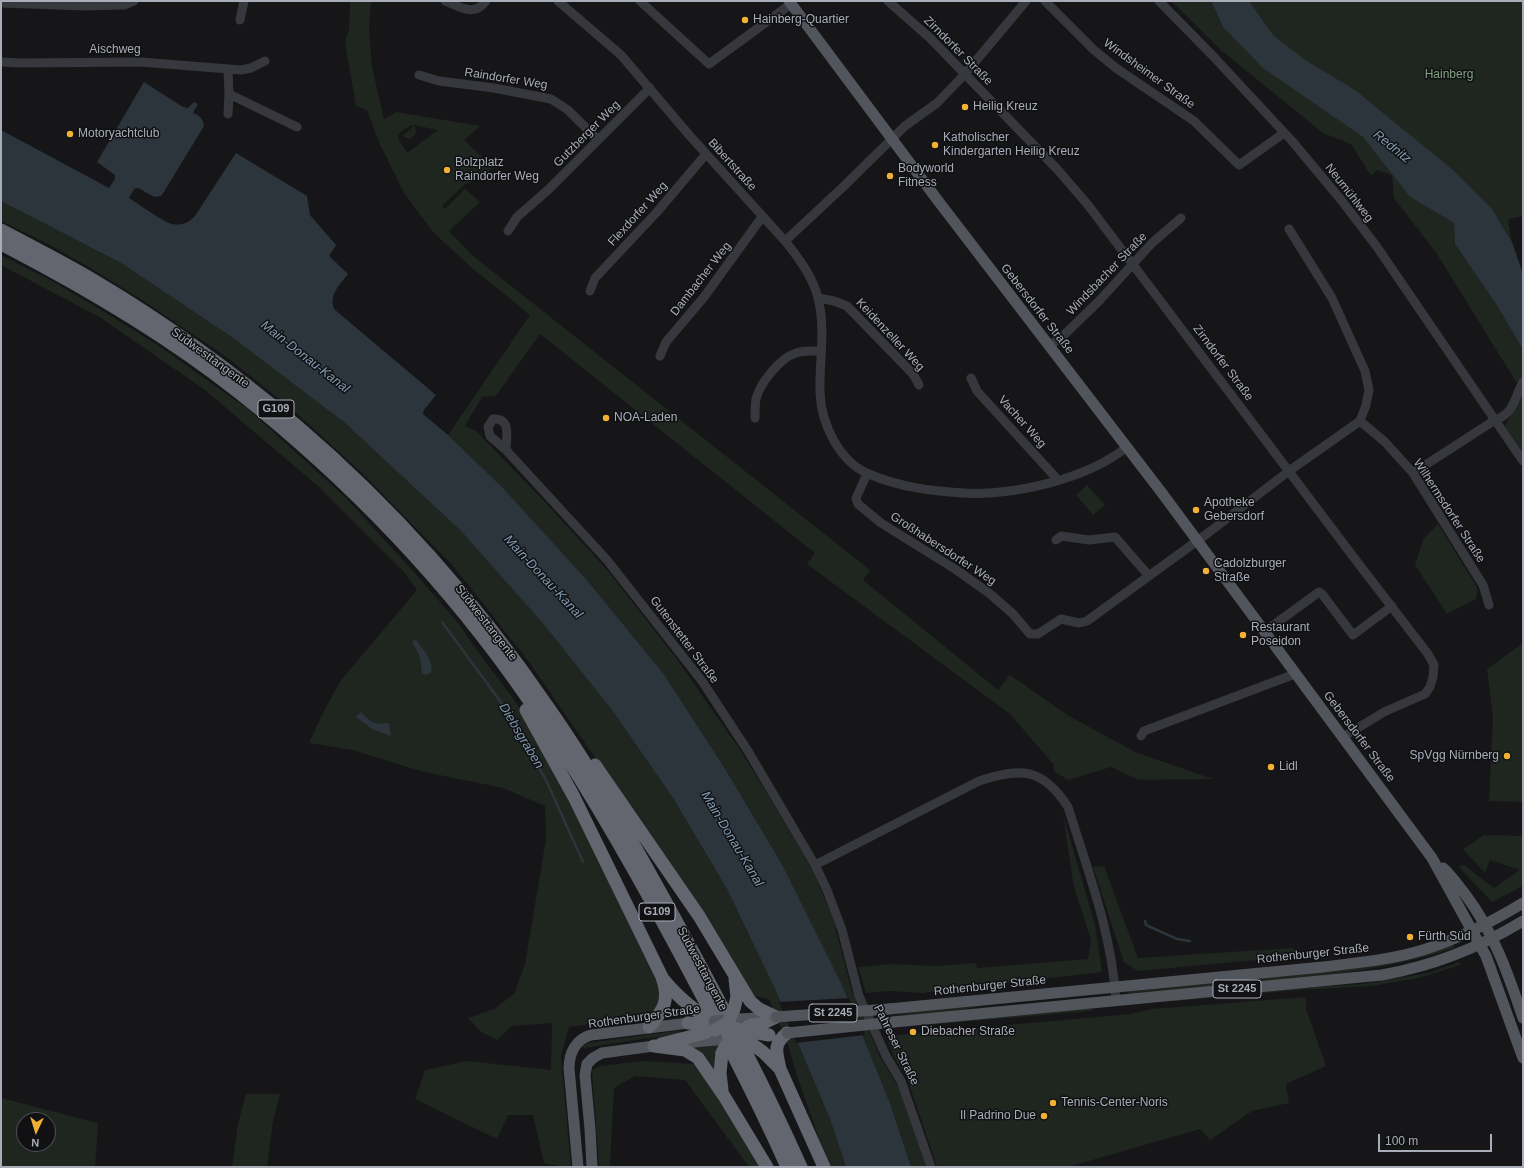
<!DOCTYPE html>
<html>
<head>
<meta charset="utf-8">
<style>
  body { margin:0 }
  #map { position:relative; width:1524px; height:1168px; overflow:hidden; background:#161618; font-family:Helvetica,sans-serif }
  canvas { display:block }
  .frame { position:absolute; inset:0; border:2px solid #a8adb8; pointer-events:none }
  .north { position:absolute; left:16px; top:1112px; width:40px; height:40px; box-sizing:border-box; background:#111113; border:1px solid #4d4f55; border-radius:50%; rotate:184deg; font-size:11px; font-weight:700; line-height:16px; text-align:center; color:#a8adb8 }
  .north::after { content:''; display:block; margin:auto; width:14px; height:18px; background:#f2b134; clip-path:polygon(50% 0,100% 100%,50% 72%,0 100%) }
  .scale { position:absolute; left:1378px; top:1134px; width:114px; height:18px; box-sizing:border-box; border:2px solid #a8adb8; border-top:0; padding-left:5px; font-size:12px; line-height:14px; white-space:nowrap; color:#a8adb8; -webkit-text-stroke:3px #111113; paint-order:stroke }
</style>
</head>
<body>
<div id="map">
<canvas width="1524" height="1168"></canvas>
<div class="frame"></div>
<div class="north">N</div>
<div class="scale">100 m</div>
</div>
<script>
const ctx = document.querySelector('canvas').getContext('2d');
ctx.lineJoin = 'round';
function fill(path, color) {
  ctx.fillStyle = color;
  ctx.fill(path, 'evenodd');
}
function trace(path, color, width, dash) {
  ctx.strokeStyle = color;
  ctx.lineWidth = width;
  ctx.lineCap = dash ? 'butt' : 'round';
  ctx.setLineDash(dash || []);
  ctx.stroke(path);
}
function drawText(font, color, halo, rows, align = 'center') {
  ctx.font = font + ' Helvetica,sans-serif';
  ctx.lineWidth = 3;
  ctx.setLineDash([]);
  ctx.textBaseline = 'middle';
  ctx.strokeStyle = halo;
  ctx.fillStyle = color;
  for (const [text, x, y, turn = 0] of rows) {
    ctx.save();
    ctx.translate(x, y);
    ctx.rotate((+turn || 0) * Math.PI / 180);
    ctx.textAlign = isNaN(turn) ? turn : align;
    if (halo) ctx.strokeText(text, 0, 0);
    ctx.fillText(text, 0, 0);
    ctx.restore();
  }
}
fill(new Path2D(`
  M350 1H371L369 29 372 67 384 119 396 112 480 126 464 140 493 167 480 180 465 184 442 206 445 209 465 189 480 202 449 231 472 255 870 570 863 580 998 690 1010 675 1069 716 1135 752 1213 779 1139 780 1111 767 1068 780 1054 771V765L1010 714 807 564 815 553 540 334 496 396 482 397 465 426 476 431 545 502 608 571 676 658 738 747 764 788 814 873 833 919 851 988 880 1057 899 1088 926 1167H911L891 1106 843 987 783 866 724 767 663 673 586 579 503 488 448 435 530 315 472 268 433 232 404 193 379 142 367 110 356 106 345 42 349 30ZM411 125 414 126 402 136 409 139 415 135 416 131 414 125 438 130 407 153 399 140 398 134Z
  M1171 1H1211L1223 27 1322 108 1363 137 1410 197 1454 223 1455 244 1498 307 1523 350V453L1505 426 1523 393 1437 254 1394 198 1392 175 1377 170 1371 176 1351 144 1323 133 1222 51Z
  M1249 1H1523V216L1513 218 1508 220 1512 242 1499 220 1274 36Z
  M1 201 121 263 233 338 345 423 461 531 543 622 612 710 673 798 727 889 775 989 830 1119 846 1167H829L796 1073 788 1045 769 999 753 996 611 781 529 662 454 567 362 473 292 409 225 356 142 300 87 266 46 243 1 221Z
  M1 255 52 281 103 311 162 348 249 410 345 497 414 572 459 624 484 660 513 698 536 734 657 978C661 991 662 1009 647 1016L569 1027 561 1056 571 1167H564L544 1163 533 1115H508L497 1139 415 1099 425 1070 467 1061 551 1070 552 1023 512 1026 497 1040 481 1032 468 1018 494 1009 514 994 525 964 546 839 545 806 503 788 420 771 353 750 309 743 325 709 341 680 417 590 404 572 319 487 205 390 101 318 1 265Z
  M1087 485 1105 505 1093 515 1076 495Z
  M1438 524 1478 589 1476 599 1447 614 1415 565 1424 538Z
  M1523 643V802L1489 801 1493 717 1487 669Z
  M1063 815 1095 924 1102 972 922 993 891 991 866 993 858 967 894 964 935 966 976 963 977 968 1088 959 1091 940 1074 887Z
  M1484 835 1523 836V886L1492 902 1458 866 1464 865 1494 888 1520 870 1490 860 1485 873 1463 849Z
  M1104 866 1138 958 1293 948 1300 956 1138 971 1124 962 1093 867Z
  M1453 944 1454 948C1394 968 1330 975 1267 982 1223 986 1178 990 1134 995L1126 992V991L1322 971Z
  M1460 962 1461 965 1418 978 1372 986 1299 990 1164 1002V1001L1302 988 1364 984 1428 973Z
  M1102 993 981 1006 945 1013 892 1018V1016L921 1011Z
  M1306 997V1009L1326 1066 1286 1084 1289 1103 1252 1111 1210 1140 1200 1129 1068 1167H937L907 1078 894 1057 887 1036 1130 1014 1152 1009Z
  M1076 1009H1092V1011L924 1025 921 1024Z
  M675 1031 695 1032V1033L641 1039 584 1048 582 1046 588 1043Z
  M720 1044 716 1073 689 1047Z
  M643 1061 696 1064 762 1167H749L685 1080 635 1076 614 1088 610 1167H599L592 1070 599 1066Z
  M246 1094H280L273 1121 267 1167H232L238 1124Z
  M1 1098 98 1123 95 1167H1ZM24 1120H48V1144H24Z`), '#1e261f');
fill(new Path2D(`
  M1211 1H1249L1274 36 1305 60 1355 90 1454 171 1492 209 1512 242 1523 274V350L1498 307 1455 244 1454 223 1410 197 1363 137 1263 68 1223 27Z
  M144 82 183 107 188 108 194 102 198 104 193 113C200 116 203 118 204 126L162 195C153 201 146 190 137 188L134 189 129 198C137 203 165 223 172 224 182 226 188 223 195 216L236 153 307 196 310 215 336 245 329 256 348 274C339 286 329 294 334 309L436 395 424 410 423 414 448 435 503 488 586 579 663 673 724 767 783 866 843 987 891 1106 911 1167H846L830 1119 775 989 727 889 673 798 612 710 542 622 461 531 345 423 233 338 121 263 1 201V130L109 188 115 179V175L97 162Z
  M416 640C423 650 434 659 431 673L425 675 422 673 420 657 412 641Z
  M361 712C372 723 373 725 389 723L391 736 372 729 356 717Z`), '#2c353c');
fill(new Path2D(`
  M849 998 865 1035 796 1043 779 1002Z`), '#161618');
trace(new Path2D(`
  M442 622 503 705 546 780 583 862
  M1145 921 1146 925 1177 939 1190 941`), '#2c353c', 2.5);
trace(new Path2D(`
  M445 1C461 7 474 17 486 1
  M558 1 621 55 690 136 785 241 844 186 905 126 937 103 964 75 1026 1
  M640 1 709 64 791 4
  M888 1 930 38 1057 169 1088 205 1358 563 1428 654 1434 665 1433 677 1430 687 1425 694 1384 712 1343 737
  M1045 1 1094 50 1116 68 1194 121 1239 165 1284 133
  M1159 1 1213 56 1292 141 1342 201 1377 247 1523 461
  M1 3 85 6 124 5 134 1
  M240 20 244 1
  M1 62 20 63 141 62 241 70 251 68 265 61
  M419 75 439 81 494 88 551 99 568 110 598 140
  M229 94 297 127
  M228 114 229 94 228 70
  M508 231 517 217 549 189 650 88
  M785 241C799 258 813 277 818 298 826 329 819 361 820 392 821 423 839 462 869 474 899 487 931 491 963 493 1014 496 1087 479 1127 447
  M590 291 595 278 657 212 706 154
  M818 298 834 301 847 306 913 374 919 385
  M1049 346 1063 336 1099 301 1152 243 1181 218
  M660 356 666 342 704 297 762 217
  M971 378 977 391 1058 480
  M755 418C755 411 755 405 756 399 760 383 780 358 796 353 804 350 813 351 821 351
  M1360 421 1385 442 1413 473 1483 585 1489 605
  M506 450C506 437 512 418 493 419L488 427 490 436 506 450 607 560 702 681 748 751 815 865 827 890 842 930 859 996 886 1056 901 1081 931 1167
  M1413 473 1495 420C1515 413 1514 398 1523 382
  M867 474 856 498 858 504 881 523 955 569 989 593 1013 614 1030 634H1038L1061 619 1079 623 1087 621 1208 533 1289 471 1360 421 1366 405 1369 390 1365 371 1332 298 1289 229
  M1056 540 1061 536 1089 540 1115 537 1149 576
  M1264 632 1319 592 1322 594 1353 635 1392 606
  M1141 736 1144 731 1295 674
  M815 865 979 781C1021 767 1043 768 1068 807 1088 871 1112 934 1116 1001`), '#37383d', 9);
trace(new Path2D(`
  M789 1 939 202 1162 493 1432 858 1486 956 1523 1058
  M1443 868C1451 875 1458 885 1465 894 1493 931 1508 973 1523 1018
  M889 1009 1323 967C1356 963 1390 960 1423 950 1458 939 1492 922 1523 903
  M739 1019 774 1017
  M894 1022 1382 975C1433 966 1479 948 1523 921
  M684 1043 715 1040
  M578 1167 569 1068C569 1053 576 1039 591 1035L697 1022
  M592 1167 590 1129 585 1075 587 1064 593 1058 602 1053 661 1045`), '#53555c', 11);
trace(new Path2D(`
  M1 230C33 247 65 263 95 281 166 323 233 372 296 425 392 507 477 603 548 707 599 780 642 858 684 935 725 1011 766 1088 801 1167
  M1 244C84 287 165 334 238 392 349 480 448 583 528 699 582 777 630 861 675 945 714 1018 753 1091 787 1167
  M526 710 574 797 662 977C670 1000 664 1010 649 1027
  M595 765 699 916 750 1001 759 1009 776 1017
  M663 979C678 997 693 1011 714 1021
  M734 1009 737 997 735 979
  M688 1023 698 1024 715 1030
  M741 1030 751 1025 761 1024 776 1017
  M741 1030 769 1035
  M787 1033C772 1045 777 1053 780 1069L824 1167
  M661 1044 701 1034 715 1030
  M752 1044 763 1052 780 1069
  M654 1046 685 1050 698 1058 724 1096 767 1167
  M722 1053 720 1073 722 1090`), '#63666e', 13);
trace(new Path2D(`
  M776 1017 889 1009
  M714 1021 739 1019
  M787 1033 894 1022
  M715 1040 737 1038`), '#53555c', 11);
trace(new Path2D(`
  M729 1020 734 1009
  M715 1030 724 1025 741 1030C734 1038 726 1042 722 1053
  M728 1035 752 1044`), '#63666e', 13);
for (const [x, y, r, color] of [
  [745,20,4,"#f2b134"],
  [965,107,4,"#f2b134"],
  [70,134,4,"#f2b134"],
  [935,145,4,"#f2b134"],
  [447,170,4,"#f2b134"],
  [890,176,4,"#f2b134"],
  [606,418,4,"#f2b134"],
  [1196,510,4,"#f2b134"],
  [1206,571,4,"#f2b134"],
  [1243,635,4,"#f2b134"],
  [1507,756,4,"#f2b134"],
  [1271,767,4,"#f2b134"],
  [1410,937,4,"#f2b134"],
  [913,1032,4,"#f2b134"],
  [1053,1103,4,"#f2b134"],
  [1044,1116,4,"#f2b134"]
]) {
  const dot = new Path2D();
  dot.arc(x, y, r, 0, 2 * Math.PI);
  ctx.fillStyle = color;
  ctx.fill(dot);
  trace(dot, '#111113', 1.5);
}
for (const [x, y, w] of [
  [276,409,36],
  [657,912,36],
  [1237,989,48],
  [833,1013,48]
]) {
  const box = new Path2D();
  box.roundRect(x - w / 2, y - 9, w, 18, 3);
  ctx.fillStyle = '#111113';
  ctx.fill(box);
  trace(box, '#a8adb8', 1);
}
drawText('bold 11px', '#a8adb8', null, [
  ["G109",276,409],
  ["G109",657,912],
  ["St 2245",1237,989],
  ["St 2245",833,1013]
]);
drawText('12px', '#a8adb8', '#111113', [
  ["Hainberg-Quartier",753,20],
  ["Heilig Kreuz",973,107],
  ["Motoryachtclub",78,134],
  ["Katholischer",943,138],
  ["Kindergarten Heilig Kreuz",943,152],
  ["Bolzplatz",455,163],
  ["Raindorfer Weg",455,177],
  ["Bodyworld",898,169],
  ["Fitness",898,183],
  ["NOA-Laden",614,418],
  ["Apotheke",1204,503],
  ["Gebersdorf",1204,517],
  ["Cadolzburger",1214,564],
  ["Straße",1214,578],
  ["Restaurant",1251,628],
  ["Poseidon",1251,642],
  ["SpVgg Nürnberg",1499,756,"right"],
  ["Lidl",1279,767],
  ["Fürth Süd",1418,937],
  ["Diebacher Straße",921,1032],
  ["Tennis-Center-Noris",1061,1103],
  ["Il Padrino Due",1036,1116,"right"]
], 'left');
drawText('12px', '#a8adb8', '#111113', [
  ["Aischweg",115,50],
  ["Zirndorfer Straße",958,51,45],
  ["Windsheimer Straße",1149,74,36],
  ["Raindorfer Weg",506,79,9],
  ["Gutzberger Weg",587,134,-45],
  ["Bibertstraße",732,165,48],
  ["Neumühlweg",1349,193,52],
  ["Flexdorfer Weg",638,214,-48],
  ["Windsbacher Straße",1107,274,-46],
  ["Dambacher Weg",701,279,-52],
  ["Gebersdorfer Straße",1037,309,52],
  ["Keidenzeller Weg",890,335,47],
  ["Südwesttangente",210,358,36],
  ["Zirndorfer Straße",1223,363,53],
  ["Vacher Weg",1022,422,48],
  ["Wilhermsdorfer Straße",1449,511,57],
  ["Großhabersdorfer Weg",943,549,33],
  ["Südwesttangente",486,623,52],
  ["Gutenstetter Straße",684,640,53],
  ["Gebersdorfer Straße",1359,737,53],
  ["Rothenburger Straße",1313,954,-6],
  ["Südwesttangente",702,969,62],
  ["Rothenburger Straße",990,986,-6],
  ["Rothenburger Straße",644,1017,-8],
  ["Pahreser Straße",896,1045,64]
]);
drawText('12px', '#7fa381', '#111113', [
  ["Hainberg",1449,75]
]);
drawText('italic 13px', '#7f9bb3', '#111113', [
  ["Rednitz",1392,147,39],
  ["Main-Donau-Kanal",305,357,38],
  ["Main-Donau-Kanal",543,577,47],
  ["Diebsgraben",521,736,59],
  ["Main-Donau-Kanal",732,839,59]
]);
</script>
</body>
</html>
